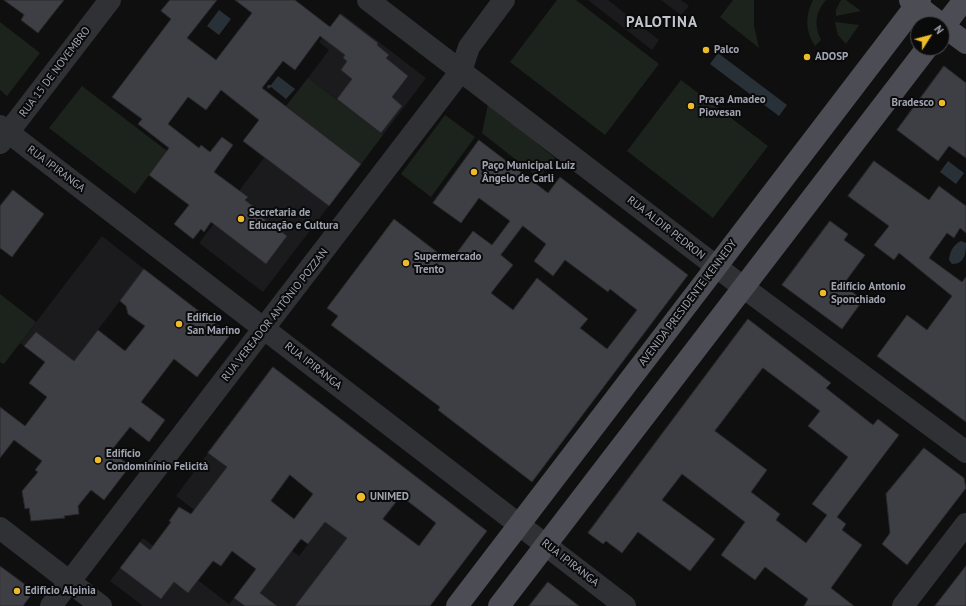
<!DOCTYPE html>
<html>
<head>
<meta charset="utf-8">
<style>
  body { margin:0 }
  #map { position:relative; width:966px; height:606px; overflow:hidden; background:#0f0f10; font-family:"PT Sans",sans-serif }
  canvas { display:block }
  .north { position:absolute; left:910px; top:16px; width:40px; height:40px; box-sizing:border-box; background:#0a0a0b; border:1px solid #46484d; border-radius:50%; rotate:54deg; font-size:11px; font-weight:700; line-height:16px; text-align:center; color:#a0a4b1 }
  .north::after { content:''; display:block; margin:auto; width:14px; height:18px; background:#edbb2a; clip-path:polygon(50% 0,100% 100%,50% 72%,0 100%) }
</style>
</head>
<body>
<div id="map">
<canvas width="966" height="606"></canvas>
<div class="north">N</div>
</div>
<script>
const ctx = document.querySelector('canvas').getContext('2d');
ctx.lineJoin = 'round';
function fill(path, color) {
  ctx.fillStyle = color;
  ctx.fill(path, 'evenodd');
}
function trace(path, color, width, dash) {
  ctx.strokeStyle = color;
  ctx.lineWidth = width;
  ctx.lineCap = dash ? 'butt' : 'round';
  ctx.setLineDash(dash || []);
  ctx.stroke(path);
}
function drawText(font, color, halo, rows, align = 'center') {
  ctx.font = font + ' "PT Sans",sans-serif';
  ctx.lineWidth = 4;
  ctx.setLineDash([]);
  ctx.textBaseline = 'middle';
  ctx.strokeStyle = halo;
  ctx.fillStyle = color;
  for (const [text, x, y, turn = 0] of rows) {
    ctx.save();
    ctx.translate(x, y);
    ctx.rotate((+turn || 0) * Math.PI / 180);
    ctx.textAlign = isNaN(turn) ? turn : align;
    if (halo) ctx.strokeText(text, 0, 0);
    ctx.fillText(text, 0, 0);
    ctx.restore();
  }
}
fill(new Path2D(`
  M588 0H608L659 40 652 50Z
  M661 0H681L689 6 681 15Z
  M341 13 426 78 383 135 308 78 329 50 319 42Z
  M276 99 361 164 263 292 199 243 264 158 243 141Z
  M102 236 144 269 63 376 20 343Z
  M381 449 402 466 295 606H143L110 581 143 538 229 604 245 584 261 561 176 496 208 453 294 519 278 540 299 556Z`), '#1b1b1d');
fill(new Path2D(`
  M557 0H576L659 64 605 135 510 62Z
  M733 0H754V26L759 48 720 17Z
  M813 0H826C815 12 814 26 821 40L815 46C805 31 805 16 813 0Z
  M841 0H846L861 11 836 16V10Z
  M0 22 40 53 7 96 0 90Z
  M835 23V22L859 25 846 44 838 35Z
  M308 78 383 135 361 164 286 106Z
  M681 80 768 146 713 218 627 151Z
  M82 86 167 151 135 194 49 128Z
  M488 104 555 158 539 178 482 133Z
  M445 115 475 137 431 197 401 174Z
  M0 294 36 322 4 364 0 362Z`), '#1c231d');
fill(new Path2D(`
  M219 10 231 19 219 35 207 26Z
  M718 53 787 105 779 116 710 64Z
  M278 76 295 89 286 99 271 87 268 89 267 87 268 85H271Z
  M948 161 964 173 956 184 940 172Z
  M961 241 966 243C966 253 965 264 952 264L949 260C950 251 953 245 961 241Z`), '#293138');
const building = new Path2D(`
  M4 0H64L38 33 21 20 24 15Z
  M170 0H217L187 38 216 60 252 13 235 0H295L330 27 340 14 378 43 377 45 389 55 386 58 408 76 392 97 402 106 381 133 337 99 352 79 341 70 347 61 343 58 345 55 320 36 295 70 283 61 262 88 361 164 329 206 243 141 259 120 221 90 206 110 188 97 168 124 199 148 201 145 210 152 222 137 233 145 214 172 248 197 245 200 254 207 252 210 287 236 266 264 211 222 204 232 201 229 193 239 174 224 189 205 149 175 169 148 138 124 142 119 112 97 171 19 161 11Z
  M944 66 966 83V158L949 146 938 161 897 130Z
  M479 140 548 193 560 177 688 275 532 482 438 410 440 407 331 325 338 316 327 308 394 219 450 262 473 231 492 245 510 221 479 198 461 223 433 203ZM523 226 546 244 534 261 553 276 565 260 608 292 610 289 637 310 607 349 580 328 588 319 537 278 513 310 491 293 513 265 501 255Z
  M874 161 929 200 939 186 966 206V233L960 228 954 238 947 233 929 258 962 282 966 277V422L877 356 907 315 927 330 952 296 899 253 894 260 874 245 889 226 848 196Z
  M13 190 44 214 12 257 0 248V206Z
  M830 221 848 234 844 240 865 255 843 285 863 300 842 329 782 285Z
  M144 269 230 335 197 377 174 359 141 402 165 420 149 442 130 427 111 451 130 466 104 500 91 490 78 506 79 514 64 516 65 518 31 521 29 508 25 509 22 491 38 472 35 470 42 461 14 440 0 458V407L25 426 47 397 29 383 45 362 24 346 36 332 74 361 98 330 125 351 145 326 128 314 126 306 120 301Z
  M748 319 831 383 826 388 873 425 878 419 899 435 837 517 846 524 842 530 862 545 831 588 854 606H804L808 599 765 567 755 580 721 555 745 522 682 474 662 500 715 539 690 571 638 532 622 553 606 541 603 544 588 533ZM763 368 820 411 808 426 848 457 812 504 827 515 806 543 776 520 780 514 751 492 767 470 715 431Z
  M273 367 487 531 430 606H295L347 538 325 522 308 544 301 539 260 593 277 606H245L234 598 256 569 232 551 221 566 213 561 188 593 174 582 161 599 120 568 140 542 150 550 171 522 169 521 179 507 191 514 214 484 227 467 208 453ZM290 475 313 494 294 519 271 501ZM401 496 436 523 419 546 383 519Z
  M924 448 964 478 966 488 907 565 882 544 890 533 886 494Z
  M0 566 34 591 23 606H0Z
  M966 566V606H935Z
  M548 582 579 606H529Z`);
fill(building, '#3e3f44');
trace(building, '#29292c', 1);
trace(new Path2D(`
  M368 0 743 287 966 452
  M0 126 625 606
  M0 143 110 0
  M0 528 101 606
  M51 606 461 71 469 47 504 0
  M903 606 966 524`), '#303135', 22);
trace(new Path2D(`
  M910 0 941 24
  M942 25 966 43
  M942 29 964 0
  M457 606 920 0
  M499 606 927 48`), '#4c4d54', 22);
for (const [x, y, r, color] of [
  [706,50,4,"#edbb2a"],
  [807,57,4,"#edbb2a"],
  [942,103,4,"#edbb2a"],
  [691,106,4,"#edbb2a"],
  [474,172,4,"#edbb2a"],
  [241,219,4,"#edbb2a"],
  [406,263,4,"#edbb2a"],
  [823,293,4,"#edbb2a"],
  [179,324,4,"#edbb2a"],
  [98,460,4,"#edbb2a"],
  [361,497,5,"#edbb2a"],
  [17,591,4,"#edbb2a"]
]) {
  const dot = new Path2D();
  dot.arc(x, y, r, 0, 2 * Math.PI);
  ctx.fillStyle = color;
  ctx.fill(dot);
  trace(dot, '#0a0a0b', 1.5);
}
drawText('bold 11px', '#a0a4b1', '#0a0a0b', [
  ["Palco",714,50],
  ["ADOSP",815,57],
  ["Praça Amadeo",699,100],
  ["Piovesan",699,113],
  ["Bradesco",934,103,"right"],
  ["Paço Municipal Luiz",482,166],
  ["Ângelo de Carli",482,179],
  ["Secretaria de",249,213],
  ["Educação e Cultura",249,226],
  ["Supermercado",414,257],
  ["Trento",414,270],
  ["Edifício Antonio",831,287],
  ["Sponchiado",831,300],
  ["Edifício",187,318],
  ["San Marino",187,331],
  ["Edifício",106,454],
  ["Condominínio Felicità",106,467],
  ["UNIMED",370,497],
  ["Edifício Alpinia",25,591]
], 'left');
drawText('11px', '#a0a4b1', '#0a0a0b', [
  ["RUA 15 DE NOVEMBRO",55,72,-53],
  ["RUA IPIRANGA",56,169,37],
  ["RUA ALDIR PEDRON",666,228,38],
  ["AVENIDA PRESIDENTE KENNEDY",688,303,-53],
  ["RUA VEREADOR ANTÔNIO POZZAN",275,315,-52],
  ["RUA IPIRANGA",313,366,38],
  ["RUA IPIRANGA",570,563,38]
]);
ctx.letterSpacing = '1px';
drawText('bold 15px', '#c1c4cd', '#0a0a0b', [
  ["PALOTINA",662,23]
]);
ctx.letterSpacing = '0px';
</script>
</body>
</html>
